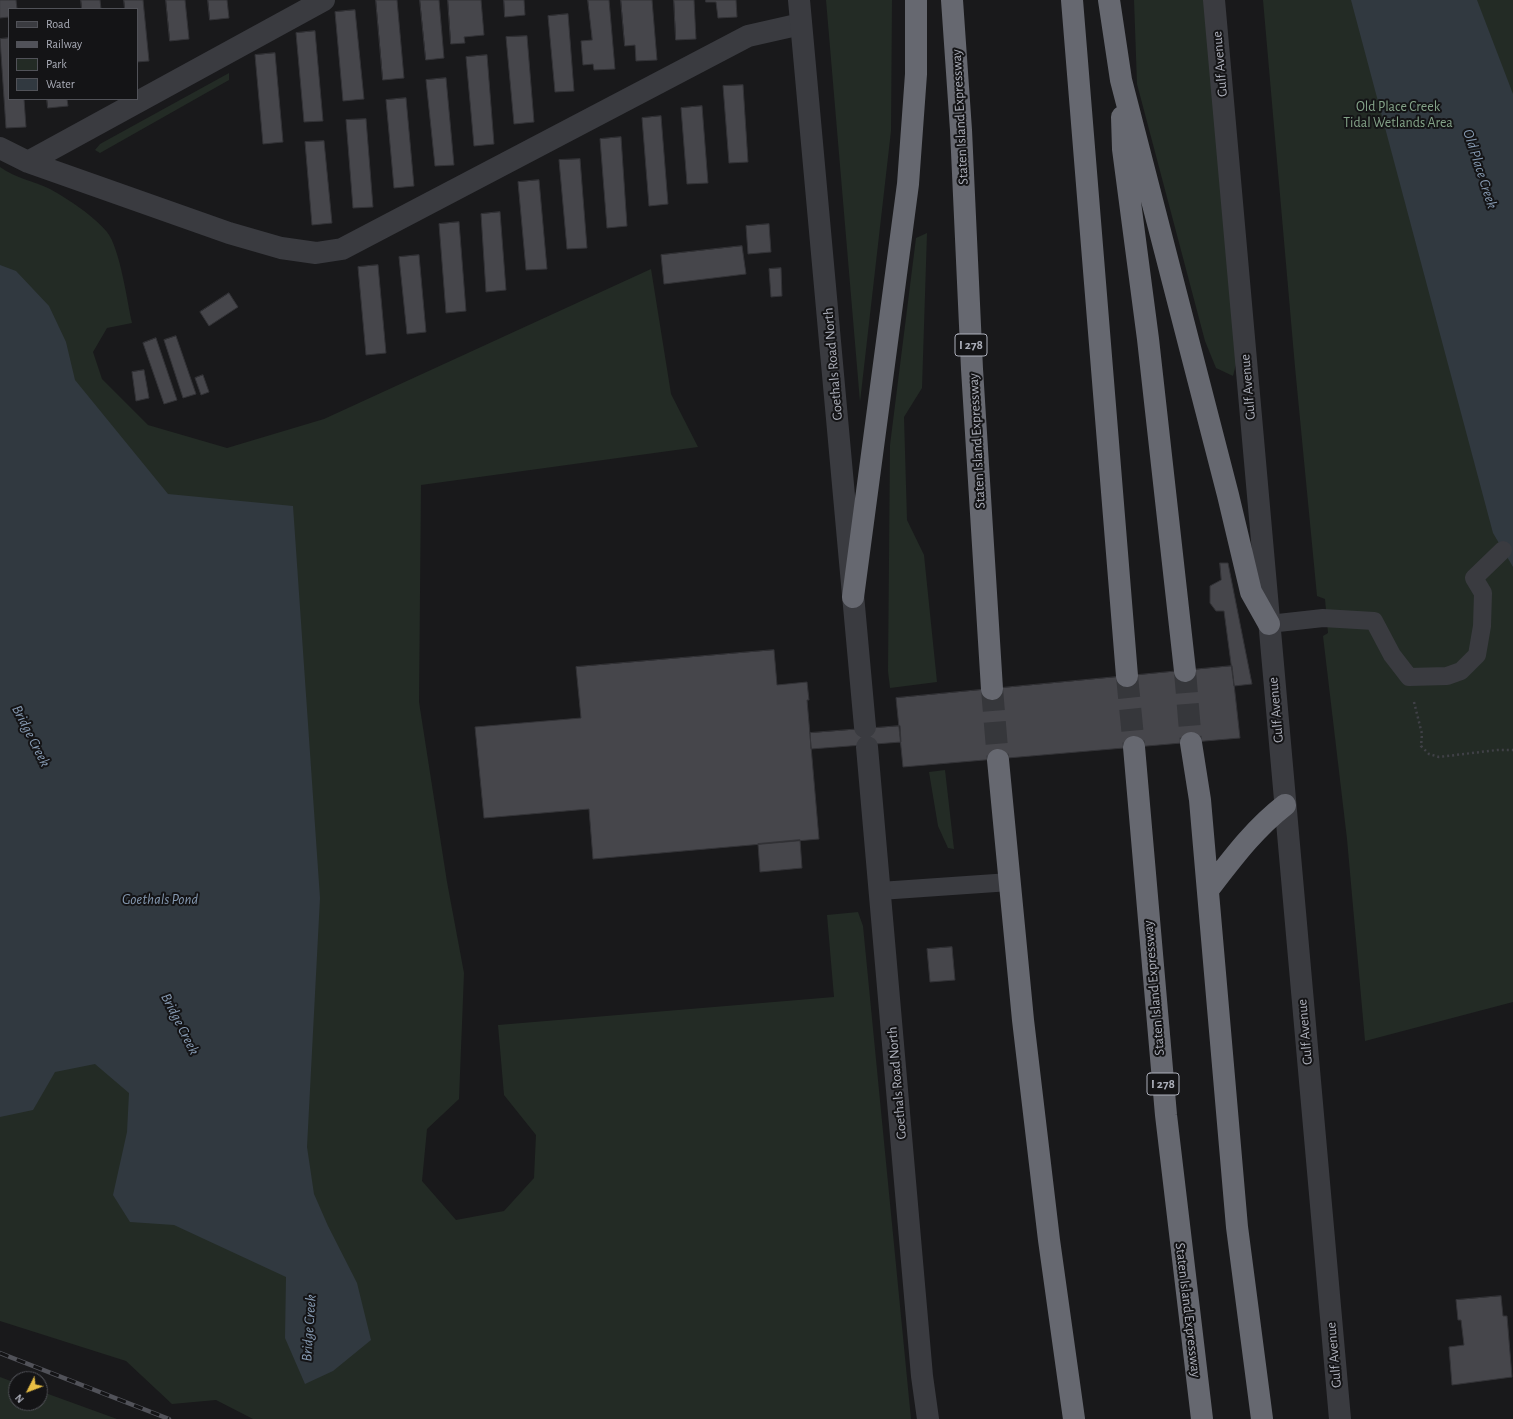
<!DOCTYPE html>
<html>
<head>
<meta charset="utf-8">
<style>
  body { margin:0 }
  #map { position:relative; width:1513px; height:1419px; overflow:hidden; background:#19191b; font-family:"Alegreya Sans",sans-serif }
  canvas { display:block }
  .legend { position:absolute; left:8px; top:8px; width:130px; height:92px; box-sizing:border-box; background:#141416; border:1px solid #515258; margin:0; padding:5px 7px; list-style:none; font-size:12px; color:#acafba }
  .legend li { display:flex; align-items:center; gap:8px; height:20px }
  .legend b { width:20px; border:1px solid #515258 }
  .north { position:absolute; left:8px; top:1371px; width:40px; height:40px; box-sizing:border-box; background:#141416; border:1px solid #515258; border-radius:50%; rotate:228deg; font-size:11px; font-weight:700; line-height:16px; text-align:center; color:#acafba }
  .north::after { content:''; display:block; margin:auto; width:14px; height:18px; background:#e8be44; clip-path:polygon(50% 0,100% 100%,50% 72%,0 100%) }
</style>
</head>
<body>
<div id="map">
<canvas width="1513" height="1419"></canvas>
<ul class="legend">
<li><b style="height:5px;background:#3a3b40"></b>Road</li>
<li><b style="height:5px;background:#515259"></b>Railway</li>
<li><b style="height:11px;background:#232b25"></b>Park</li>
<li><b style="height:11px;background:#313940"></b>Water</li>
</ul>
<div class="north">N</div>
</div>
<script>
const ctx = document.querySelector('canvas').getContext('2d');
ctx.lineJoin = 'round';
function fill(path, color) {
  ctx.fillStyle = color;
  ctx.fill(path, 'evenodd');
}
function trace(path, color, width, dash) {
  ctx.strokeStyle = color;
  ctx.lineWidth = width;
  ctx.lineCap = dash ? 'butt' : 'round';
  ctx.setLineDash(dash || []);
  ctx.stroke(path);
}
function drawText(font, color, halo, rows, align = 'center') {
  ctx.font = font + ' "Alegreya Sans",sans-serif';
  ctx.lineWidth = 4;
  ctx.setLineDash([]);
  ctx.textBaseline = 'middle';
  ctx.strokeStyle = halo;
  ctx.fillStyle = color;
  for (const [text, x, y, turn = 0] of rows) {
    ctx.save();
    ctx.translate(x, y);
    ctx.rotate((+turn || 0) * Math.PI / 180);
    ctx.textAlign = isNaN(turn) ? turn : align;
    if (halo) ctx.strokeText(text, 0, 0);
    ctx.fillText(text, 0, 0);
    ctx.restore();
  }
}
fill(new Path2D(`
  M826 0H892L891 131 860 402Z
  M1134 0H1205L1237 360 1233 376 1216 368 1205 341 1137 84Z
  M1263 0H1513V1002L1365 1041 1347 839 1323 636 1328 633 1325 599 1317 596 1295 367Z
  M229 73V80L100 153 95 150 100 144Z
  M0 167C15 178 34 181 50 189 68 199 94 216 107 232 120 248 127 301 132 323L107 328 93 352 102 379 148 425 227 448 324 419 651 269 671 394 698 447 421 485 419 702 447 882 464 973 459 1099 427 1129 422 1181 456 1220 504 1211 534 1178 536 1135 504 1095 498 1025 834 997 827 915 858 912 863 926 911 1419H253L216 1400 172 1404 126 1361 0 1321Z
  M927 233 922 388 904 417 907 520 924 555 937 682 890 688 888 671 890 445 916 238Z
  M945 770 954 849 948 848 938 826 929 772Z
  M0 1377 16 1383V1403H40V1391L117 1419H0Z`), '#232b25');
fill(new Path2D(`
  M1351 0H1477L1513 94V567L1493 533Z
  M0 265 16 271 49 306 66 342 75 380 168 494 293 506 320 898 307 1147 314 1194 328 1226 357 1283 371 1340 333 1371 305 1384 285 1338 286 1277 174 1225 130 1222 113 1195 127 1132 129 1093 95 1064 55 1072 33 1110 0 1117Z`), '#313940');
const building = new Path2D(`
  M0 0H16L17 9H9V17L0 18Z
  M81 0H100L101 9H82Z
  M124 0H143L149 61 137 62V9H125Z
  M166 0H185L189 39 170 41Z
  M208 0H227L229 18 210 20Z
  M376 0H397L404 78 383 80Z
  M420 0H439L444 58 426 60Z
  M448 0H481L484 35 464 37 465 43 451 44Z
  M504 0H524L525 15 505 17Z
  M588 0H609L615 69 594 70 593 64 583 65 581 41 592 40Z
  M621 0H652L657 60 636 61 635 45 625 46Z
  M674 0H694L696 39 676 40Z
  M706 0H736L737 17 718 18 716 2H706Z
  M355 10 364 99 343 101 335 12Z
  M568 14 574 91 555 92 548 16Z
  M315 31 323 121 304 122 296 33Z
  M527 36 534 122 514 124 506 37Z
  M9 38V99H24L26 127 6 128 0 39Z
  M275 53 283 142 263 144 255 55Z
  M487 55 494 144 474 146 466 57Z
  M446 78 454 165 435 166 426 80Z
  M743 85 748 162 729 163 723 86Z
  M406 98 414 186 394 188 386 100Z
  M47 99H67L68 106 48 108Z
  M702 106 708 183 687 184 681 108Z
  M661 116 668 204 649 206 642 118Z
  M366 119 373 207 353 208 346 120Z
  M621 137 627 226 607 228 600 139Z
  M324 141 332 223 312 225 305 142Z
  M580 159 587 248 567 249 559 160Z
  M539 180 547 269 526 270 518 182Z
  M500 212 506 290 486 292 481 214Z
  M459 222 466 311 446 313 439 224Z
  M769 224 771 252 748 254 746 226Z
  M742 246 746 274 664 284 661 255Z
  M419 255 426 332 407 334 399 257Z
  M378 265 386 353 366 355 358 267Z
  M781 268 782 296 771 297 769 269Z
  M229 293 238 307 209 326 200 312Z
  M176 336 196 394 183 398 164 340Z
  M156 338 177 400 164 404 143 343Z
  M144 370 149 398 136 401 132 372Z
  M203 375 209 392 201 395 195 378Z
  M1220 563H1228L1252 684 1234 686 1224 611H1216L1210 603V586L1221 580Z
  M774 650 777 685 807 682 809 700H807L819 839 593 859 589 809 484 818 475 727 581 718 576 667Z
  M1232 666 1240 738 903 767 896 698Z
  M900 726 901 742 811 749 810 733Z
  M800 840 802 868 760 872 758 844Z
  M952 947 955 980 930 982 927 949Z
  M1501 1296 1503 1316H1507L1512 1377 1452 1385 1449 1347 1464 1345 1461 1320H1458L1456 1300Z`);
fill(building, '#46464b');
trace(building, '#333337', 1);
trace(new Path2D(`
  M1185 671 1191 743
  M1127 676 1134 747
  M992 689 998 760`), '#36373b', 22, [22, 11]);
trace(new Path2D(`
  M1414 702 1422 734 1421 746 1429 754 1439 757 1497 750H1513`), '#404147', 2.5, [2, 3]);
trace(new Path2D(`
  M1269 624 1323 618 1374 621 1392 655 1409 677 1447 676 1461 671 1477 655 1482 626 1483 593 1474 578 1503 550
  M880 891 1010 882`), '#3a3b40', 18);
trace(new Path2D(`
  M0 148 28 162 229 233 281 248 316 253 342 249 748 36 801 24
  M28 162 324 0`), '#3a3b40', 22);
trace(new Path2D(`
  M799 0 865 727
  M1214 0 1340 1419
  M867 747 922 1376 928 1419`), '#3a3b40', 22);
trace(new Path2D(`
  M952 0 961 130 972 369 992 689
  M1072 0 1127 676
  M1109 0 1121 80 1228 495 1251 592 1269 624
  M1122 117 1123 149 1148 339 1185 671
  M853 597 908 184 916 74V0
  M1191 743 1200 800 1237 1227 1262 1419
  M1134 747 1166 1115 1202 1419
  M998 760 1023 1020 1049 1240 1074 1419
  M1208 890C1232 859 1254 829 1285 805`), '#666870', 22);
const rail = new Path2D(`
  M0 1353 169 1419`);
trace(rail, '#515259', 4.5);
trace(rail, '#141416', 3, [9]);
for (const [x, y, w] of [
  [971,345,32],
  [1163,1084,32]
]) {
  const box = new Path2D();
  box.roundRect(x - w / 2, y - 11, w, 22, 3);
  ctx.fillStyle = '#141416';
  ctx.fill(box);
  trace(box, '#acafba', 1);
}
drawText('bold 13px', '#acafba', null, [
  ["I 278",971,345],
  ["I 278",1163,1084]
]);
drawText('14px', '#acafba', '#141416', [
  ["Gulf Avenue",1220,64,-95],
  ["Staten Island Expressway",960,117,-93],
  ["Goethals Road North",833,364,-95],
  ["Gulf Avenue",1248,387,-95],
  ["Staten Island Expressway",977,441,-93],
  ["Gulf Avenue",1276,710,-95],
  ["Staten Island Expressway",1154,988,-95],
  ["Gulf Avenue",1305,1032,-95],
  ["Goethals Road North",897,1083,-95],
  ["Staten Island Expressway",1188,1310,83],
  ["Gulf Avenue",1334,1355,-95]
]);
drawText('14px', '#84a389', '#141416', [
  ["Old Place Creek",1398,107],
  ["Tidal Wetlands Area",1398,123]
]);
drawText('italic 15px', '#869ab2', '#141416', [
  ["Old Place Creek",1480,169,72],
  ["Bridge Creek",31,736,63],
  ["Goethals Pond",160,899],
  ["Bridge Creek",180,1024,63],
  ["Bridge Creek",309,1328,-86]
]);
</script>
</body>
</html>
